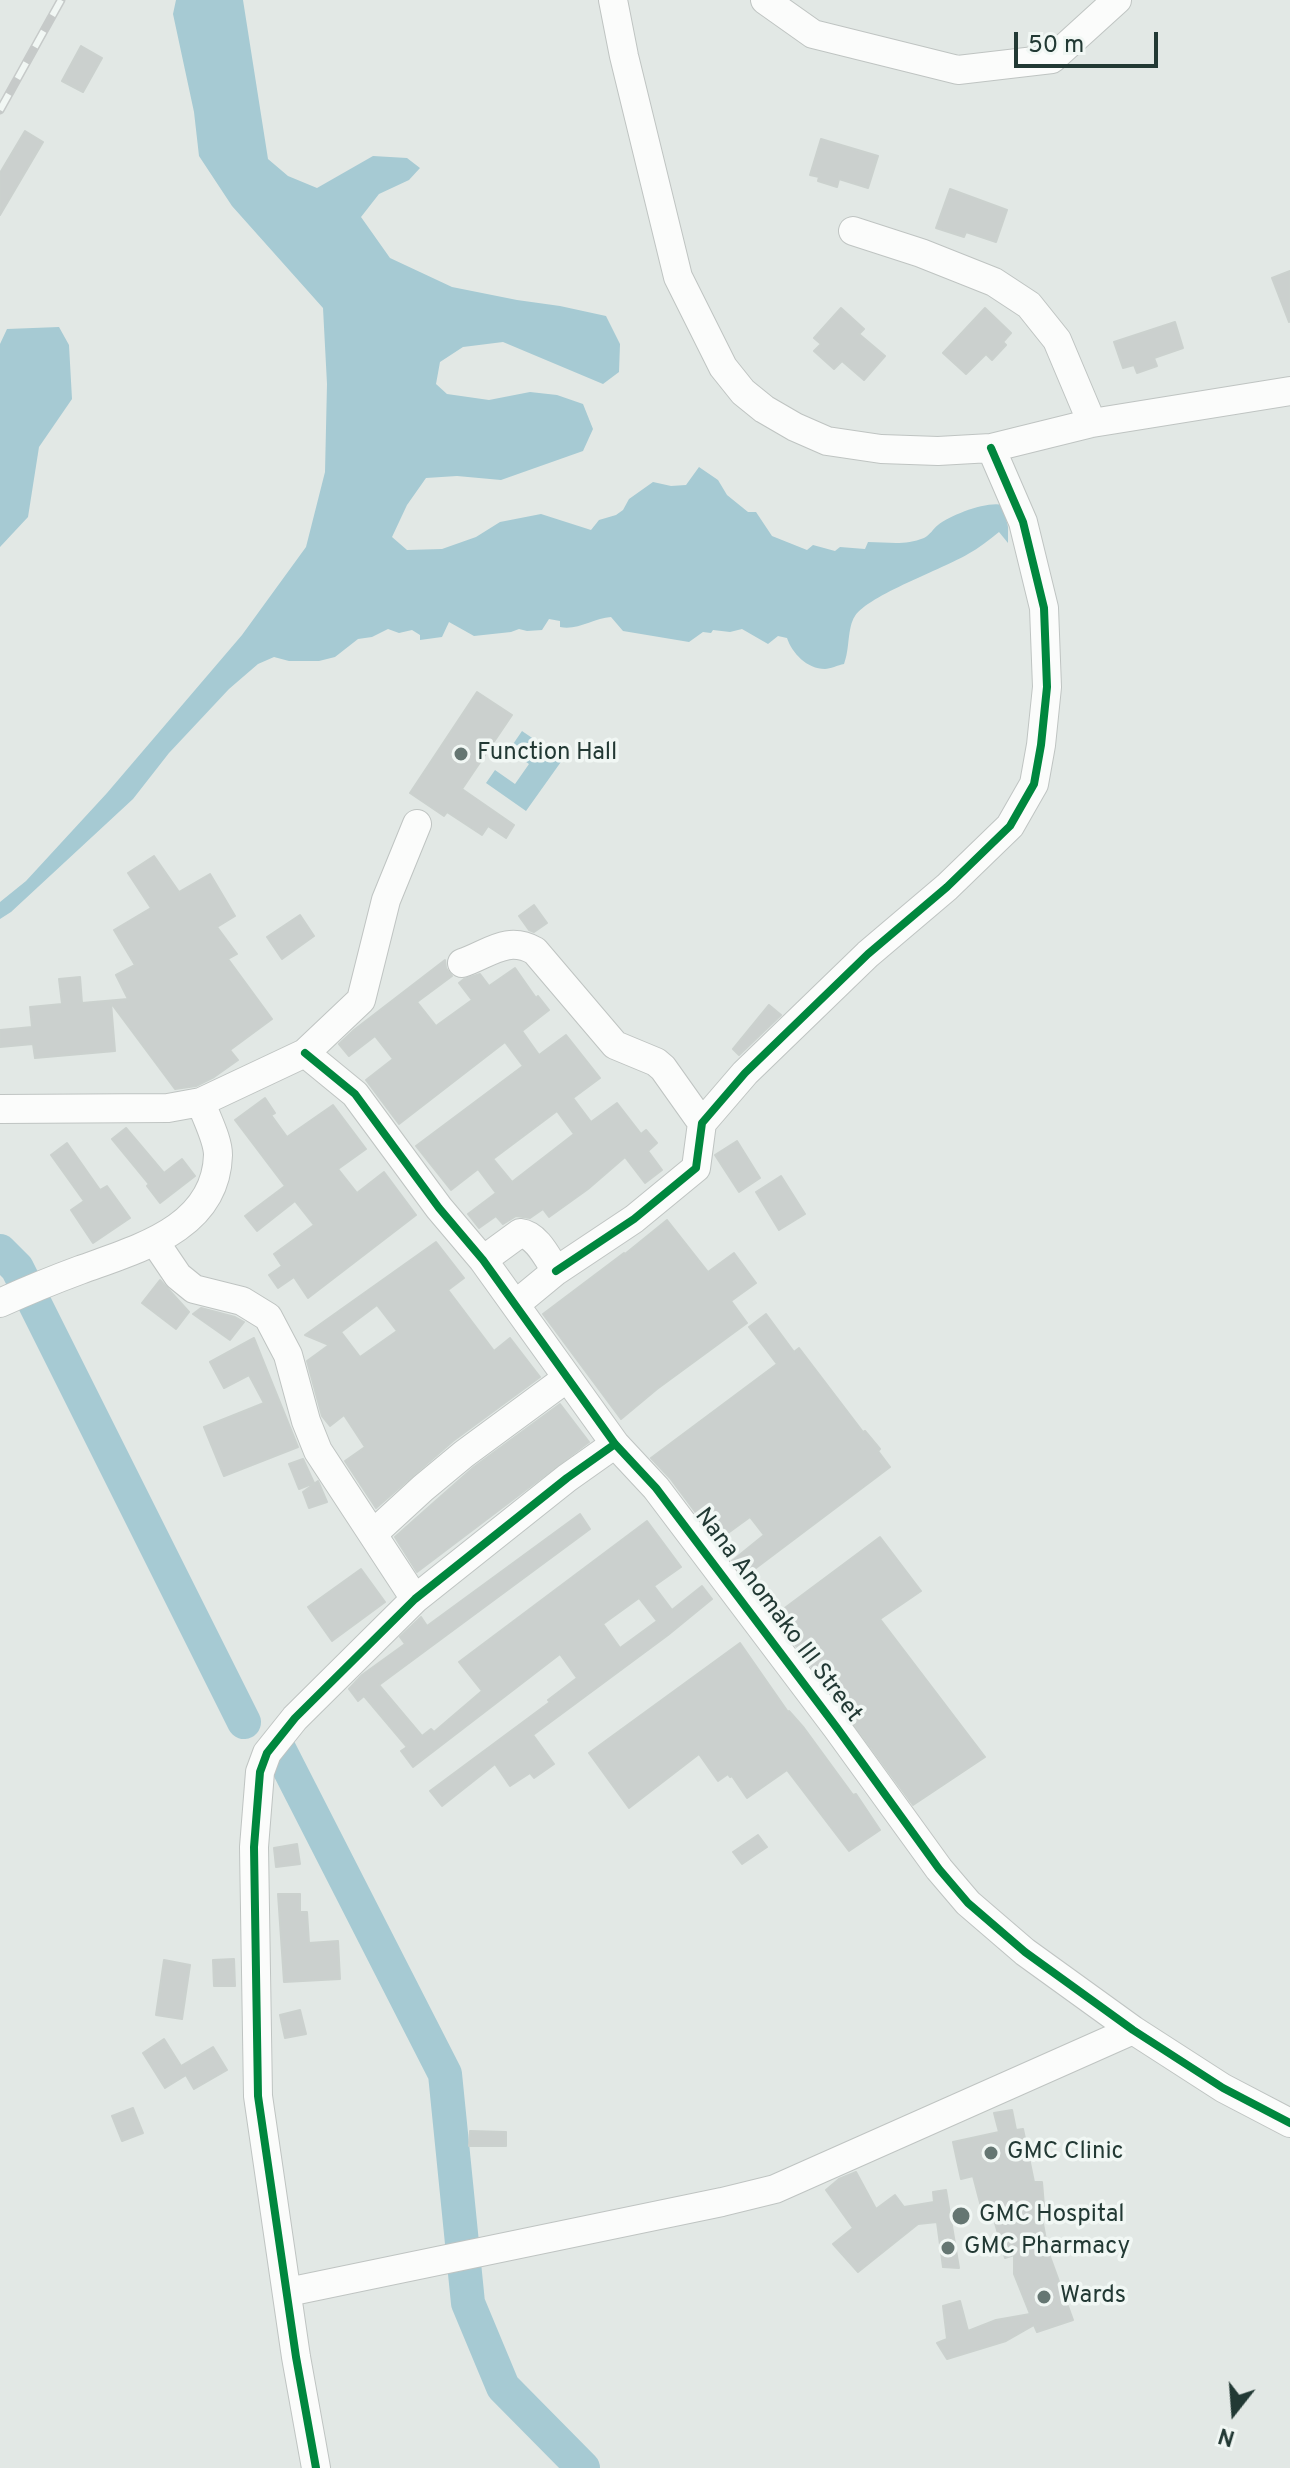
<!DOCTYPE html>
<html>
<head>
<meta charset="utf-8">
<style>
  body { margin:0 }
  #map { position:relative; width:1290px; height:2468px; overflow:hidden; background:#e2e8e5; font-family:Overpass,sans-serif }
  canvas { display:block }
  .north { position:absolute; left:1194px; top:2372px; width:80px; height:80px; -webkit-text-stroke:6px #f1f7f4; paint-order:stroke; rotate:197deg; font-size:22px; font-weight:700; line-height:32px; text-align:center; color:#223934 }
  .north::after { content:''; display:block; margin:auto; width:28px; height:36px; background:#223934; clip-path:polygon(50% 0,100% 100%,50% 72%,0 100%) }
  .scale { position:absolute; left:1014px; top:32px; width:144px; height:36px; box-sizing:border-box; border:4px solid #223934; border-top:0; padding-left:10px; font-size:24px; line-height:28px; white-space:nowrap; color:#223934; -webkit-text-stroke:6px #f1f7f4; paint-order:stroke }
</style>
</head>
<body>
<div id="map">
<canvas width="1290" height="2468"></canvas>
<div class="north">N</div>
<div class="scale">50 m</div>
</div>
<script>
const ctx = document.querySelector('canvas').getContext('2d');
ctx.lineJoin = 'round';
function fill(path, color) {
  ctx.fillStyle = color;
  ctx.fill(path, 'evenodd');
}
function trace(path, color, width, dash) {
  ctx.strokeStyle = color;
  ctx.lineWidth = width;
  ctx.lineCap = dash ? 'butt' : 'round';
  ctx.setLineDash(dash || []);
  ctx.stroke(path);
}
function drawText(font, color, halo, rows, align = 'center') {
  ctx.font = font + ' Overpass,sans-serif';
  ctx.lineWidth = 7;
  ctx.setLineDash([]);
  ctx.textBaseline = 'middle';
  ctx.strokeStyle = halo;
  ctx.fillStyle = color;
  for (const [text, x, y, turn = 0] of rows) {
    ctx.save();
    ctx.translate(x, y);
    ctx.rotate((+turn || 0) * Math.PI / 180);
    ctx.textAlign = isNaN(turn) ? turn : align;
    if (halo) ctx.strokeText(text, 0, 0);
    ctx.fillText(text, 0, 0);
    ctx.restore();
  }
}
fill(new Path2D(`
  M176 0H243L268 159 288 176 317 188 373 156 407 158 420 168 409 180 379 194 361 217 390 258 452 287 517 300 560 306 606 316 620 344 619 372 603 384 503 342 463 347 440 362 436 384 447 394 489 400 530 392 557 395 583 404 593 429 583 451 501 480 457 476 426 478 407 505 392 537 407 550 442 549 476 537 500 522 541 514 591 530 599 520 616 515 623 510 629 499 653 482 671 486 686 485 699 467 718 480 727 495 748 512H756L772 536 807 550 813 545 835 551 840 547 865 549 868 542C888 542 904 546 924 538 930 535 933 529 938 525 951 515 986 501 1003 505L1008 527V543L999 532C989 540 979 548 968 554 943 569 869 595 855 616 847 628 850 649 844 664 838 665 830 669 825 669 807 669 792 653 787 638L778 636 768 644 742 629 730 632 713 630 711 633 703 632 689 642 623 631 611 617C594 618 577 631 560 627V621L549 619 542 630 527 631 519 629 511 632 474 636 449 622 442 637 420 640V635L412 630 399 633 388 629 372 637 358 639 335 657 319 661H289L274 657 258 664 229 689 169 753 133 799 11 912 0 919V902L26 881 107 793 242 635 306 547 325 472 327 384 323 308 232 206 199 156 194 112 173 14Z
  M59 327 69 345 72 399 39 447 28 517 0 547V344L7 329Z
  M522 731 563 759 526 811 486 783 495 770 515 784 529 764 509 750Z`), '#a6cad3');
trace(new Path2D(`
  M0 1251 17 1268 244 1722
  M278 1747 445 2074 468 2303 503 2387 583 2468`), '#a6cad3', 34);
const building = new Path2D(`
  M81 46 102 58 83 92 62 81Z
  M25 131 43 142 0 215V173Z
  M821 139 878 156 868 188 839 179 837 187 818 181 819 177 810 175Z
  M950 189 1007 210 996 242 966 232 964 237 936 228Z
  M1290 271V321L1289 322 1272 278Z
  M841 308 864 329 859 334 885 356 864 380 842 361 834 369 814 351 821 344 814 338Z
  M985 308 1011 333 1003 342 1006 345 992 360 986 354 966 374 943 353Z
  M1175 322 1183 348 1154 358 1157 366 1137 373 1134 365 1123 368 1114 342Z
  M477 692 512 715 462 789 514 825 506 838 488 826 482 835 447 812 444 816 410 793Z
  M154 856 179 892 210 874 235 916 217 927 237 954 228 959 272 1019 230 1050 238 1060 214 1077 196 1086 175 1089 111 1003 115 1051 35 1058 33 1044 0 1047V1030L32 1027 30 1007 62 1004 59 979 80 977 82 1003 128 999 116 975 135 965 114 930 151 908 128 873Z
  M534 905 547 923 534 932 529 930 519 916Z
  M300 915 314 936 282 959 267 937Z
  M445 960 446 968 452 976 417 1002 436 1026 472 1000 459 983 464 979 480 974 489 986 515 968 536 998 538 996 549 1010 522 1031 539 1055 566 1035 600 1078 573 1098 591 1122 617 1103 641 1134 646 1130 657 1143 648 1151 662 1170 645 1183 625 1157 588 1189 549 1217 543 1209 530 1218 516 1216 503 1224 496 1216 479 1228 468 1214 496 1193 478 1169 451 1190 416 1146 523 1066 505 1042 399 1124 366 1080 393 1059 375 1036 349 1056 339 1044 354 1030ZM557 1111 574 1134 512 1182 493 1159Z
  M769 1005 781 1015 739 1055 733 1049Z
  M265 1098 275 1113 271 1115 287 1137 333 1105 366 1149 338 1169 357 1193 384 1172 416 1215 308 1298 294 1277 278 1288 269 1275 282 1266 274 1254 314 1225 295 1201 257 1231 245 1216 285 1186 235 1120Z
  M126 1128 164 1173 182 1159 195 1176 160 1203 147 1186 149 1184 112 1139Z
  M737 1141 760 1178 739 1192 715 1155Z
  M67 1143 100 1190 107 1186 130 1218 93 1243 71 1210 84 1201 51 1155Z
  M781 1176 805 1214 779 1230 756 1192Z
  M667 1220 708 1272 734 1253 756 1283 731 1301 747 1323 657 1389 621 1419 543 1314 624 1253 625 1254Z
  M436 1242 464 1278 448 1290 494 1351 510 1338 540 1377 453 1441 376 1508 345 1461 365 1447 344 1415 330 1426 322 1416 307 1361 329 1345 305 1335ZM377 1305 397 1331 360 1357 341 1332Z
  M160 1280 189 1312 176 1329 142 1303Z
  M201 1308 235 1317 244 1322 230 1340 193 1314Z
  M766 1314 794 1352 799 1348 863 1432 865 1431 880 1449 878 1451 890 1467 744 1577 732 1561 764 1535 750 1517 717 1541 670 1478 651 1458 777 1364 749 1327Z
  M254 1338 298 1447 224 1476 204 1427 264 1403 249 1375 224 1388 210 1362Z
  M560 1404 589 1442 417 1572 395 1537 474 1467Z
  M303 1459 314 1483 299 1489 289 1464Z
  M318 1481 327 1502 309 1508 303 1492Z
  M580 1514 590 1529 379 1685 422 1736 431 1729 434 1732 482 1691 459 1662 647 1521 681 1567 654 1586 672 1610 702 1586 712 1599 668 1635 533 1735 554 1764 534 1778 530 1773 510 1786 495 1764 442 1806 430 1791 550 1702 548 1700 577 1678 560 1654 413 1767 401 1751 407 1747 364 1696 358 1701 349 1689 362 1675 405 1644 400 1637 421 1617 427 1626ZM639 1598 657 1621 620 1648 603 1624Z
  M880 1537 921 1591 880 1619 985 1757 913 1805 774 1616Z
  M361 1569 385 1602 332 1641 308 1607Z
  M740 1643 788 1712 789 1711 804 1728 853 1795 856 1794 880 1830 849 1851 787 1770 747 1798 732 1776 730 1777 728 1774 718 1781 699 1754 629 1808 589 1753Z
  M758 1835 767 1847 742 1864 733 1852Z
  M297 1844 300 1864 276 1867 274 1848Z
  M278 1894H300V1912H307L309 1943 338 1941 340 1979 284 1982Z
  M234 1959 235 1986H214L213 1960Z
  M164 1960 190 1965 182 2019 156 2015Z
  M300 2010 306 2034 285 2038 280 2015Z
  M164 2039 181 2066 213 2047 227 2070 194 2089 186 2075 165 2088 143 2053Z
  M133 2108 143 2133 122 2141 112 2116Z
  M1012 2110 1016 2130 1023 2129 1034 2182H1042L1044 2206 1040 2207 1048 2251 1073 2320 1037 2332 1034 2325 1006 2341 947 2359 937 2343 947 2339 943 2306 960 2301 968 2331 996 2320 1030 2314 1014 2274V2255L1005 2258 993 2216 984 2218 973 2176 961 2179 953 2142 999 2132 994 2113Z
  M470 2131 506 2132V2146H469Z
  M856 2172 876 2209 895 2195 904 2207 934 2202 933 2192 946 2190 959 2268 943 2267 937 2222 918 2224 858 2272 833 2244 853 2228 826 2190 839 2179Z`);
fill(building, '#cbd0ce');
trace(building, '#cbd1ce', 2);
const minor = new Path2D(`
  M613 0 624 56 678 277 723 367 743 392 764 409 795 427 827 441 881 449 938 451 991 448 1092 423 1290 391
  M765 0 813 34 958 70 1052 59 1117 0
  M853 231 921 253 994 282 1029 305 1057 340 1092 423
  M462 963C489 954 507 935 535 951L615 1045 656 1062 663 1068 702 1123
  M305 1053 355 1094 439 1208 483 1260 615 1444 656 1488 837 1728 939 1869 968 1903 1025 1952 1133 2030 1223 2088 1290 2123
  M0 1109 168 1108 201 1102 305 1053 361 1000 386 900 417 824
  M155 1242 178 1276 194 1289 242 1301 268 1317 288 1355 306 1421 318 1451 415 1599
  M483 1260 520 1233C537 1235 547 1257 556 1271L516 1304
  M556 1271 634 1219 696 1168 702 1123 745 1073 868 954 947 887 1010 826 1034 784 1041 745 1047 687 1044 608 1023 522 991 448
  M0 1303C26 1291 53 1280 80 1270 137 1249 216 1229 218 1155 218 1139 206 1118 201 1102
  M374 1533 423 1488 464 1454 567 1378
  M288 2292 722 2202 775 2189 1133 2030
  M316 2468 296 2357 258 2096 254 1847 260 1772 267 1753 295 1718 415 1599 567 1478 615 1444`);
trace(minor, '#bfc4c2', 30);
trace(minor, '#fbfcfb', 28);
const rail = new Path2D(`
  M0 110 61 0`);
trace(rail, '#c6cac9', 9);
trace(rail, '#f1f7f4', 6, [18]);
trace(new Path2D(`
  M305 1053 355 1094 439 1208 483 1260 615 1444 656 1488 837 1728 939 1869 968 1903 1025 1952 1133 2030 1223 2088 1290 2123
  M556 1271 634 1219 696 1168 702 1123 745 1073 868 954 947 887 1010 826 1034 784 1041 745 1047 687 1044 608 1023 522 991 448
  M316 2468 296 2357 258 2096 254 1847 260 1772 267 1753 295 1718 415 1599 567 1478 615 1444`), '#00873e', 8);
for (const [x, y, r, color] of [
  [461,754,8,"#657672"],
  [991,2153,8,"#657672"],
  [961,2216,10,"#657672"],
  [948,2248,8,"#657672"],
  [1044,2297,8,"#657672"]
]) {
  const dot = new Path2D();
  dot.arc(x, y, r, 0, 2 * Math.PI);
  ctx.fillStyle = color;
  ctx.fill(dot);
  trace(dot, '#f1f7f4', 3);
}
drawText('24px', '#223934', '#f1f7f4', [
  ["Function Hall",477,754],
  ["GMC Clinic",1007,2153],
  ["GMC Hospital",979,2216],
  ["GMC Pharmacy",964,2248],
  ["Wards",1060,2297]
], 'left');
drawText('24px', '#223934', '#f1f7f4', [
  ["Nana Anomako III Street",777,1616,53]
]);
</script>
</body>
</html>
